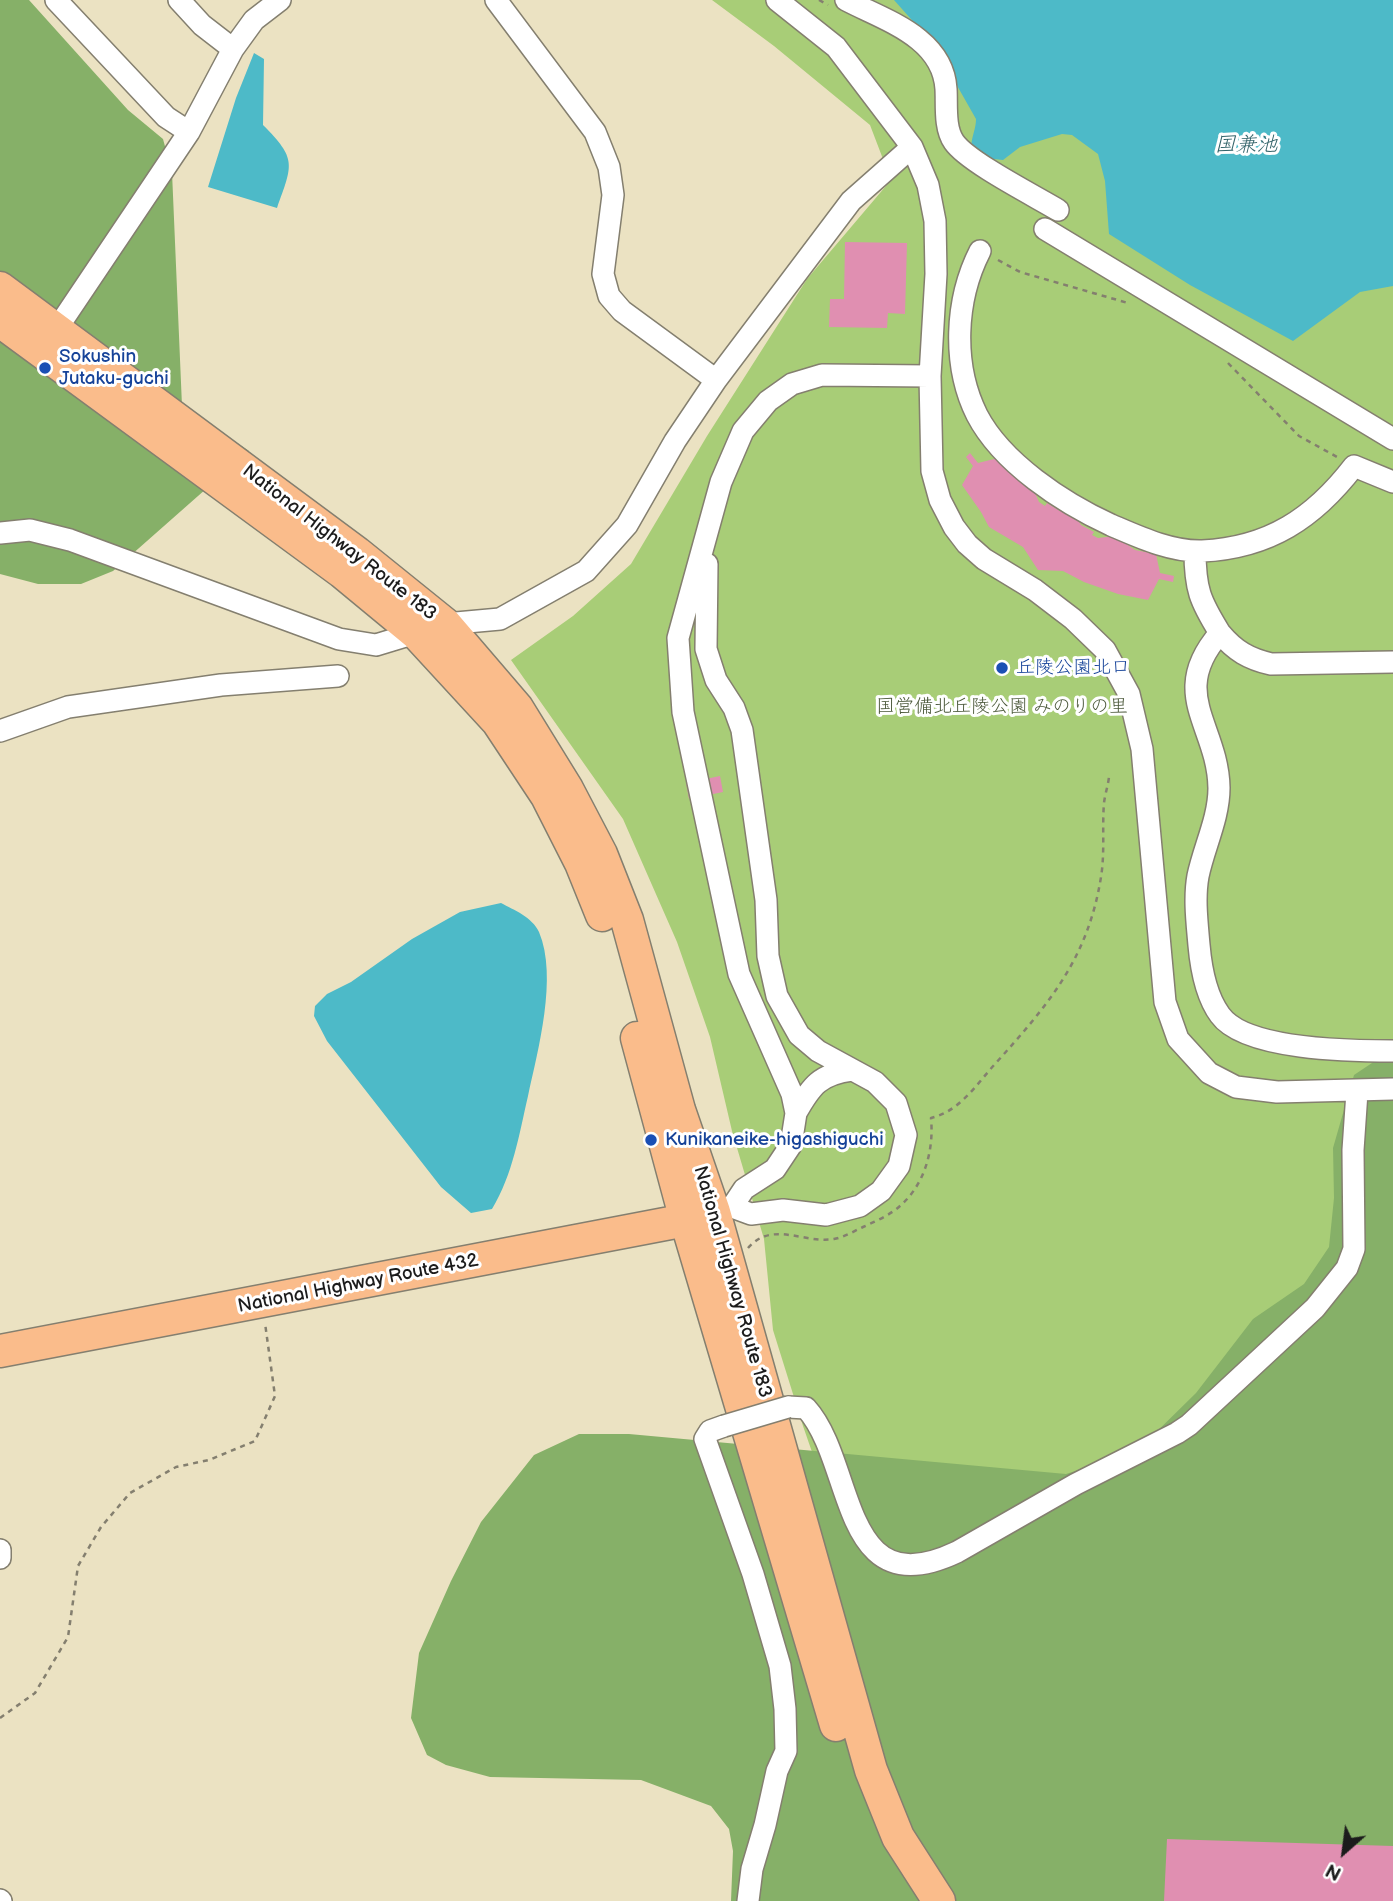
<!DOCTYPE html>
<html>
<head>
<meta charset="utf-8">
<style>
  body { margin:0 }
  #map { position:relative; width:1393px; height:1901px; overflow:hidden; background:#ebe2c2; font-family:"Balsamiq Sans",sans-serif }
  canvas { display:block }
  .north { position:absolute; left:1309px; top:1817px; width:70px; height:70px; -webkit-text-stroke:5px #fff; paint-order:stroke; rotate:208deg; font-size:19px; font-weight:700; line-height:28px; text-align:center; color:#1c1c1c }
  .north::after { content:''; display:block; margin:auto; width:24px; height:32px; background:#1c1c1c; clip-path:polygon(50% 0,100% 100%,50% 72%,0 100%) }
</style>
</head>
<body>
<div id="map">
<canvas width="1393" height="1901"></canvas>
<div class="north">N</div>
</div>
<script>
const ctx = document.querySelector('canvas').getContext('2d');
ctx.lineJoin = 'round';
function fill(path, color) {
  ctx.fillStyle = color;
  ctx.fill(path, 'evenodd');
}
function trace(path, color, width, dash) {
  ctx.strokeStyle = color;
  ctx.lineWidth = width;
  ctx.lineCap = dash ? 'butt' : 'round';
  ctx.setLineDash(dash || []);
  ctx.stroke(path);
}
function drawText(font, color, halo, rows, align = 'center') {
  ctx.font = font + ' "Balsamiq Sans","Klee One",sans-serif';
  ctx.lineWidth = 6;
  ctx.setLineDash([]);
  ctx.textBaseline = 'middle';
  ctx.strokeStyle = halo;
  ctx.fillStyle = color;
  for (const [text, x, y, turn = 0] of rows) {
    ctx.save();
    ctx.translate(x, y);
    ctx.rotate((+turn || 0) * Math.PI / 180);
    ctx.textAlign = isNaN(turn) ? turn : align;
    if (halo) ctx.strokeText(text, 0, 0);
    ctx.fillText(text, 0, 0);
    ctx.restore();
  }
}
fill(new Path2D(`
  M712 0H1393V1841L873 1628 803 1426 773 1330 764 1239 732 1131 710 1037 677 942 623 819 511 660 573 616 631 564 707 436 807 279 891 180 870 125 774 46Z`), '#a8cd77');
fill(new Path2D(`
  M0 0H29L128 110 163 139 172 172 182 406 249 451 113 571 81 584H38L0 574Z
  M1393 1049V1901H731L733 1851 729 1829 711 1806 641 1780 490 1777 446 1765 427 1755 411 1718 419 1653 451 1581 481 1522 534 1455 579 1434H629L1066 1474 1137 1451 1196 1393 1253 1319 1304 1284 1329 1247 1334 1198 1333 1148 1354 1075Z`), '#86b068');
fill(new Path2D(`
  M894 0H1393V286L1360 292 1293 341 1190 285 1109 234 1105 181 1098 154 1072 135 1062 134 1020 147 1003 160 976 157C966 144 976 134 976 119L934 45Z
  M254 53 264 59 263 125C297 159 293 164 277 208L208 187 236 98Z
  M501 903C514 910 532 917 539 932 558 977 538 1050 528 1096 519 1135 513 1174 492 1209L471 1213 441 1187 327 1041 314 1016 315 1006 327 994 351 982 412 939 460 912Z`), '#4dbac8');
fill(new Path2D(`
  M845 242 907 243 905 314 888 313 887 328 829 327 830 299H844Z
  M970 453 978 463 998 458 1014 477 1032 486 1039 502 1045 506 1047 503 1060 511 1072 510 1081 525 1094 532 1092 535 1098 538 1115 536 1135 550 1156 554 1160 573 1174 576 1173 582 1159 579 1148 600 1118 594 1084 582 1063 571 1038 570 1023 547 989 527 981 512 962 485 973 466 966 457Z
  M720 776 723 792 689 799 686 783Z
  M1167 1839 1393 1846V1901H1164Z`), '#e08fb1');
const minor = new Path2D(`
  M56 0 166 117 189 132
  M179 0 202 25 233 49
  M496 0 595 132 609 167 613 195 603 274 609 296 622 311 716 380
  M777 0 836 47 912 147 928 185 935 221 936 274 930 376 932 471 940 500 954 527 967 544 984 559 1035 590 1073 619 1105 650 1129 694 1142 749 1165 1002 1178 1039 1209 1073 1236 1087 1277 1092 1393 1089
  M846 0C884 20 943 37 946 89 947 104 944 128 954 142 968 162 1033 195 1058 210
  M1045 229 1393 439
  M980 251C955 300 952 365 977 415 1002 463 1063 503 1111 525 1139 537 1171 552 1202 551 1269 548 1314 518 1354 466L1393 482
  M56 330 189 132 233 49 254 20 280 0
  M0 533 30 530 70 540 339 639 376 645 445 624 500 619 586 571 627 525 675 441 716 380 851 201 912 147
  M1195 551C1195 589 1200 601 1220 633 1167 694 1218 725 1219 788 1219 818 1204 847 1198 876 1194 898 1197 922 1199 945 1201 968 1206 996 1220 1015 1245 1050 1352 1051 1393 1051
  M707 564 706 649 716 680 734 708 742 730 766 900 768 956 777 996 799 1035 818 1051 875 1082 896 1103 906 1135 899 1166 881 1191 860 1206 826 1215 783 1210 751 1214 732 1207
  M1220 633C1235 651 1249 659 1271 664L1393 662
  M0 731 68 707 221 685 338 676
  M796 1113C811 1086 820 1074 852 1070
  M714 1212 732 1207 744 1189 775 1169 791 1145 796 1113 792 1094 739 974 683 712 678 638 721 482 743 431 768 401 792 384 822 375 930 376
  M788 1407 806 1408C856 1463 839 1608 957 1552L1076 1484 1177 1433 1189 1425 1315 1308 1347 1268 1354 1249 1353 1150 1357 1092
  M724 1426 710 1431 705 1439 753 1574 780 1666 785 1709 786 1751 777 1771 765 1825 752 1869 748 1901
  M0 1550V1558
  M0 1900 1 1901`);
const highway = new Path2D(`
  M0 288 357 553 445 624 517 708 567 789 601 854 627 920 679 1110 714 1212 871 1770 898 1837 939 1901
  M0 321 342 572 417 634 498 722 547 796 581 863 602 915
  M637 1038 686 1220 836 1725
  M0 1351 686 1220 706 1214`);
trace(minor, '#847f6f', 24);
trace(highway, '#847f6f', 35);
trace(new Path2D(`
  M819 0 828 5
  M998 260 1020 272 1128 303
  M1228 363 1299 436 1339 458
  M748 1248C772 1220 804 1244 834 1239 845 1237 854 1231 863 1227 876 1221 890 1215 900 1206 925 1184 934 1150 931 1118 960 1111 976 1085 995 1064 1048 1005 1088 959 1101 877 1105 853 1102 827 1104 803 1105 794 1108 786 1109 777
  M0 1718 35 1693 68 1637 78 1566 101 1527 130 1493 176 1467 209 1460 255 1441 275 1396 265 1323`), '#847f6f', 2.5, [5, 5]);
trace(minor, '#fff', 21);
trace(highway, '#fabc8b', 32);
const minorBridge = new Path2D(`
  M724 1426 788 1407`);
trace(minorBridge, '#847f6f', 24, []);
trace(minorBridge, '#fff', 21);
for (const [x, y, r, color] of [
  [45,368,7,"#1a4fb4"],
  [1002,668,7,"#1a4fb4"],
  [651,1140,7,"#1a4fb4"]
]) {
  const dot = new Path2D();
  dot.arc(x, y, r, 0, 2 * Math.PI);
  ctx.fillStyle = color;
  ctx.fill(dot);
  trace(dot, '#fff', 2.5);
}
drawText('19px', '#164399', '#fff', [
  ["Sokushin",59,357],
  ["Jutaku-guchi",59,379],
  ["丘陵公園北口",1016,668],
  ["Kunikaneike-higashiguchi",665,1140]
], 'left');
drawText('19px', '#1c1c1c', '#fff', [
  ["National Highway Route 183",339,543,38],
  ["National Highway Route 183",732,1282,74],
  ["National Highway Route 432",358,1284,-11]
]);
drawText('19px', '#4d5a3c', '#fff', [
  ["国営備北丘陵公園 みのりの里",1002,707]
]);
drawText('italic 21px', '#326369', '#fff', [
  ["国兼池",1246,146]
]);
</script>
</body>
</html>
